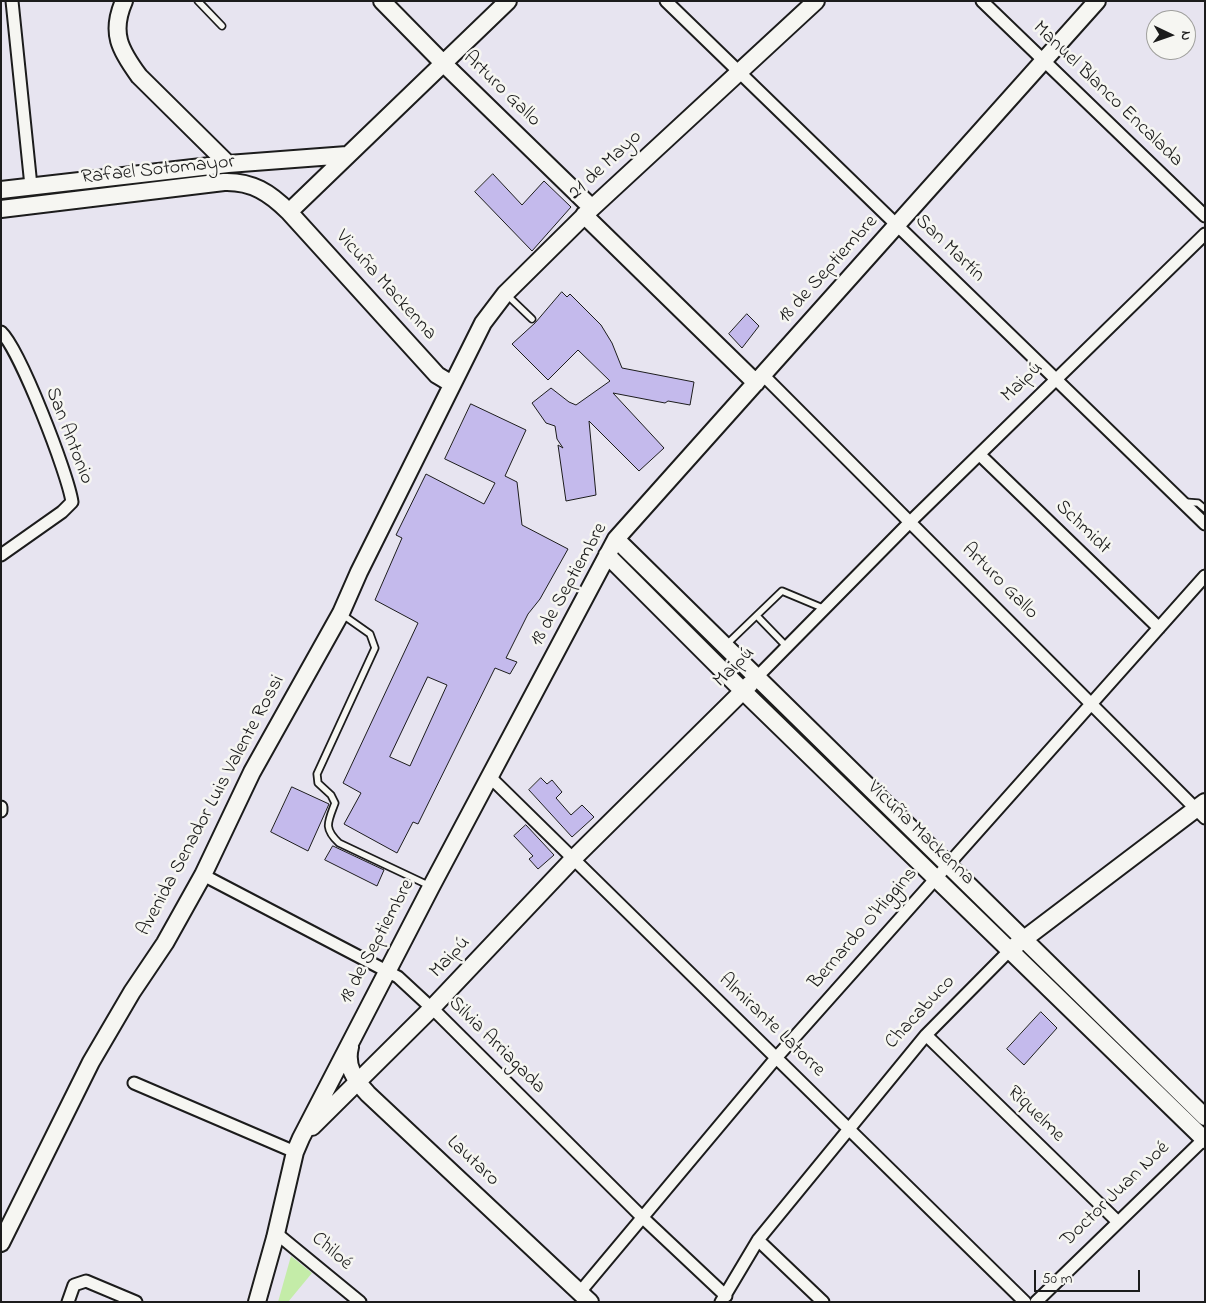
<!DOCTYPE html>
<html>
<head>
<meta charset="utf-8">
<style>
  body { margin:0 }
  #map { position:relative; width:1206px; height:1303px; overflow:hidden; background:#e7e4f0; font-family:"Indie Flower",sans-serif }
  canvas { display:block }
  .frame { position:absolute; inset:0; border:2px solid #1c1c1c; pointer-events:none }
  .north { position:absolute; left:1146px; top:10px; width:50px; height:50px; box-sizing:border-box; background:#f6f6f2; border:1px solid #9f9f9c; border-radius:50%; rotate:93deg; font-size:14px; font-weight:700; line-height:20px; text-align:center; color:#1c1c1c }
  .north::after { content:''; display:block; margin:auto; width:18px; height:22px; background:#1c1c1c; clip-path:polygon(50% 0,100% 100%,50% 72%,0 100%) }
  .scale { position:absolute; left:1034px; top:1270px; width:106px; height:22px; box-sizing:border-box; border:2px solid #1c1c1c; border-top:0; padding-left:6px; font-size:15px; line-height:18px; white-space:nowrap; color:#1c1c1c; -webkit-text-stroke:4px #f6f6f2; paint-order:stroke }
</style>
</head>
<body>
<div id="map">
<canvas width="1206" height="1303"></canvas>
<div class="frame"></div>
<div class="north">N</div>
<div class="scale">50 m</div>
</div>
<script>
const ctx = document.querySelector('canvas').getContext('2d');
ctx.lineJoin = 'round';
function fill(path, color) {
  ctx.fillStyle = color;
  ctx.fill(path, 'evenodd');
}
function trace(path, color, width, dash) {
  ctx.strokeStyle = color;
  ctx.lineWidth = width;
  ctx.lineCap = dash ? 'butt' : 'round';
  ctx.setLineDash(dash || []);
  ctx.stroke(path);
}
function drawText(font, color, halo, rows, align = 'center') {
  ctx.font = font + ' "Indie Flower",sans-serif';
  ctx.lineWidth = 5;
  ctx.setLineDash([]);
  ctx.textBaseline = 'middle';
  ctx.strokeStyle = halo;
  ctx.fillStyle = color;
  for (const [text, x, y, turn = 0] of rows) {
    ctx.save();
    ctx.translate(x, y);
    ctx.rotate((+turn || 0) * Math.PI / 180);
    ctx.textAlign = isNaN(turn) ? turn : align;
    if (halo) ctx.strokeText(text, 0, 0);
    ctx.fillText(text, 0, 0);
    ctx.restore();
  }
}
fill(new Path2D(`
  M291 1256 312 1273 288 1302H278Z`), '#c4eca8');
const building = new Path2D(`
  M493 174 522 205 544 181 571 207 532 251 475 192Z
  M562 292 567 297 570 294 601 325 612 343 622 368 694 382 690 405 668 401 665 403 613 393 664 448 639 471 589 421 596 495 566 501 558 445 563 448 557 439 555 426 546 423 532 403 551 388 569 402 576 405 610 381 578 350 548 380 512 344 535 323Z
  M747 314 759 326 742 348 729 334Z
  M471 404 526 430 505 476 517 482 522 525 568 549 540 599 528 614 506 658 517 662 510 674 495 668 418 824 413 822 397 853 344 824 361 793 343 783 418 623 375 600 402 538 396 535 426 474 484 504 495 483 445 459ZM428 677 447 685 410 766 390 757Z
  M541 778 547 784 552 780 562 792 556 798 571 815 582 805 594 817 572 837 529 790Z
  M292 787 329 804 308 851 271 832Z
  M526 825 554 855 538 869 529 859 533 856 514 836Z
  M333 846 384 870 377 886 325 860Z
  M1041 1012 1057 1028 1024 1065 1007 1049Z`);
fill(building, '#c4baec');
trace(building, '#1c1c1c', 1);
const lane = new Path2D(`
  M198 1 222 26
  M507 295 532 319
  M1185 502 1198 503 1205 509
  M343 615 370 634 375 648 317 774 318 783 331 795 335 803C328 822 323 828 339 843L430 886
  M757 616 787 647
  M727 644 782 591 825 609`);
const street = new Path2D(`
  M12 1 31 186
  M666 1 1205 524
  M982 1 1205 216
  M1 332C20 350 68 474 72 502L62 512 1 555
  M763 375 1205 818
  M980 455 1159 628
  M755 679 910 522 1205 234
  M490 777 1025 1302
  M1 807V811
  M203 875 398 977 438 1014 642 1217 726 1296
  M926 1035 1118 1222
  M134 1083 295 1152
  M276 1233 360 1302
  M758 1240 823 1302
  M580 1292 776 1058 1205 576
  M68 1302 74 1285 86 1281 136 1302
  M721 1302 758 1240 926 1035 1010 950
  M1036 1302 1204 1139`);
const secondary = new Path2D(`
  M124 1C110 33 120 50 139 76L228 164
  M382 1 443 63 592 208
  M1 190 228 164 347 155
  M1 209 224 182C252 181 270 193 289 212L437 375 452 384
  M289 212 508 1
  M584 215 756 383
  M616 539 1205 1117
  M607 555 743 691 1205 1140
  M1015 946 1205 802
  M350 1047C345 1066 355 1080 368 1094L590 1302
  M312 1127 431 1009 573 859 750 684
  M1 1243 91 1062 132 992 165 943 203 875 252 772 341 613 359 572 483 323 505 294 592 208 816 1
  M257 1302 275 1238 295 1152 301 1138 431 887 616 539 1097 1`);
trace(lane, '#1c1c1c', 9);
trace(street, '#1c1c1c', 15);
trace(secondary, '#1c1c1c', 20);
trace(lane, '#f6f6f2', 5.5);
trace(street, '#f6f6f2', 11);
trace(secondary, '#f6f6f2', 16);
drawText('20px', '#1c1c1c', '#f6f6f2', [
  ["Arturo Gallo",501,90,44],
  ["Manuel Blanco Encalada",1107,95,44],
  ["21 de Mayo",606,166,-43],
  ["Rafael Sotomayor",158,171,-6],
  ["San Martín",949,249,44],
  ["18 de Septiembre",829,270,-48],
  ["Vicuña Mackenna",385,286,48],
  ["Maipú",1023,383,-44],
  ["San Antonio",68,436,69],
  ["Schmidt",1082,528,44],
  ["Arturo Gallo",999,582,45],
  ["18 de Septiembre",570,585,-61],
  ["Maipú",735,668,-45],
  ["Avenida Senador Luis Valente Rossi",212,806,-62],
  ["Vicuña Mackenna",920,834,44],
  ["Bernardo O'Higgins",864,929,-49],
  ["18 de Septiembre",378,942,-62],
  ["Maipú",451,958,-47],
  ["Chacabuco",921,1013,-47],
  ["Almirante Latorre",771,1026,44],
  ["Silvia Arriagada",496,1046,45],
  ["Riquelme",1035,1115,44],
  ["Lautaro",472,1162,43],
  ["Doctor Juan Noé",1116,1195,-44],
  ["Chiloé",331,1252,41]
]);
</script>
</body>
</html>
